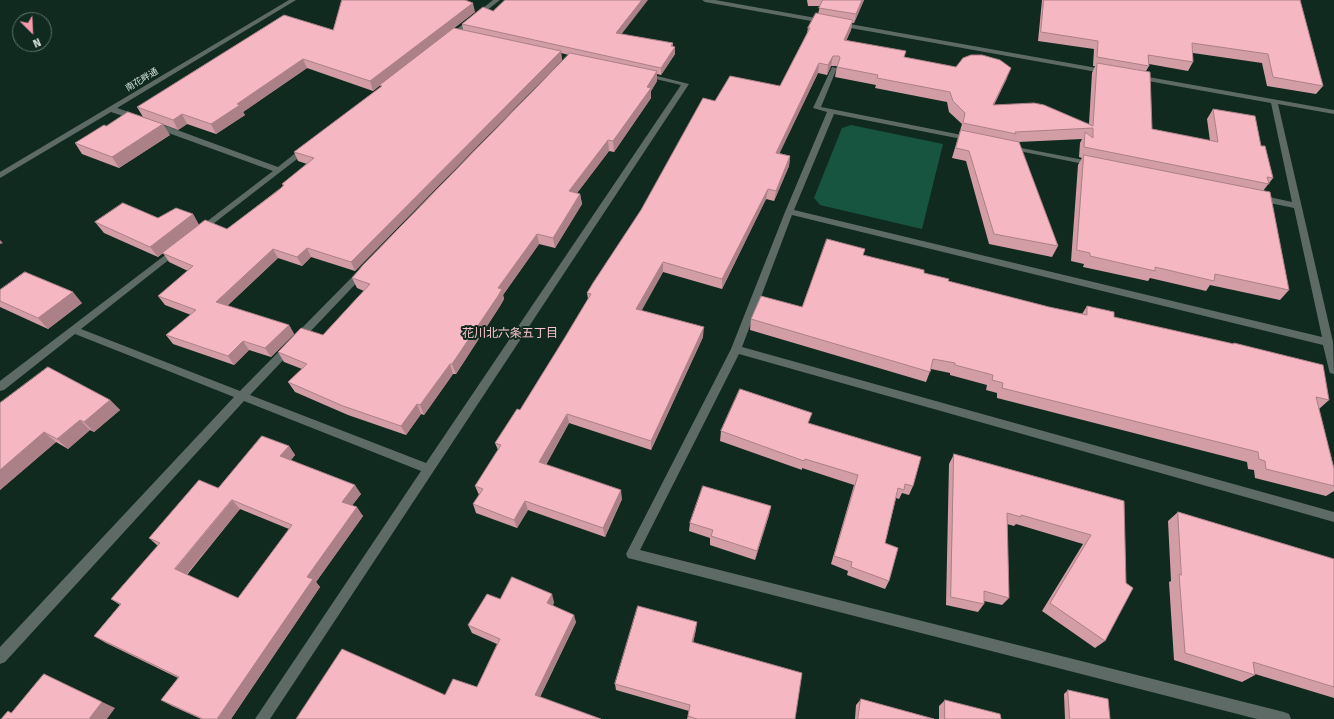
<!DOCTYPE html>
<html>
<head>
<meta charset="utf-8">
<style>
  body { margin:0 }
  #map { position:relative; width:1334px; height:719px; overflow:hidden; background:#102a20; font-family:"Fira Sans",sans-serif }
  canvas { display:block }
  .north { position:absolute; left:12px; top:12px; width:40px; height:40px; box-sizing:border-box; background:#102a20; border:1px solid #5e746b; border-radius:50%; rotate:156deg; font-size:11px; font-weight:700; line-height:16px; text-align:center; color:#d3e2db }
  .north::after { content:''; display:block; margin:auto; width:14px; height:18px; background:#f39aab; clip-path:polygon(50% 0,100% 100%,50% 72%,0 100%) }
</style>
</head>
<body>
<div id="map">
<canvas width="1334" height="719"></canvas>
<div class="north">N</div>
</div>
<script>
const ctx = document.querySelector('canvas').getContext('2d');
ctx.lineJoin = 'round';
function fill(path, color) {
  ctx.fillStyle = color;
  ctx.fill(path, 'evenodd');
}
function trace(path, color, width, dash) {
  ctx.strokeStyle = color;
  ctx.lineWidth = width;
  ctx.lineCap = dash ? 'butt' : 'round';
  ctx.setLineDash(dash || []);
  ctx.stroke(path);
}
function drawText(font, color, halo, rows, align = 'center') {
  ctx.font = font + ' "Fira Sans","Noto Sans JP",sans-serif';
  ctx.lineWidth = 4;
  ctx.setLineDash([]);
  ctx.textBaseline = 'middle';
  ctx.strokeStyle = halo;
  ctx.fillStyle = color;
  for (const [text, x, y, turn = 0] of rows) {
    ctx.save();
    ctx.translate(x, y);
    ctx.rotate((+turn || 0) * Math.PI / 180);
    ctx.textAlign = isNaN(turn) ? turn : align;
    if (halo) ctx.strokeText(text, 0, 0);
    ctx.fillText(text, 0, 0);
    ctx.restore();
  }
}
fill(new Path2D(`
  M851 125 943 144 922 229 820 205 814 198 842 128Z`), '#185540');
fill(new Path2D(`
  M289 0H296L117 108 141 116V120H135L111 112 0 178V172Z
  M493 0H500L452 38H448V36Z
  M702 0H715L1108 70 1111 72 1108 74 705 2Z
  M832 67 837 68 821 107 972 137 976 139 972 141 834 114 794 210 1322 337 1294 208 1260 201 1256 198 1260 195 1292 202 1271 103 1137 79 1134 77 1137 75 1334 110V114L1278 104 1333 342 1334 374 1330 373 1329 370 1323 345 792 215 742 347 1334 512V522L739 354 640 550 1284 712 1289 714 1291 719H1257L628 558 626 554 628 550 731 349 785 212 827 112 813 108Z
  M645 73 689 84 270 719H255L421 471 244 401 5 662 0 664V647L234 397 75 334 4 390 0 391V381L177 246 181 249 180 251 81 329 240 391 359 270H365L367 272 365 274 250 395 426 463 681 85 643 76 642 75Z
  M152 123H158L278 167 303 147H309L310 149 200 234 196 231 197 229 273 171 152 127Z
  M1006 145 1094 162 1098 164 1094 166 1009 149 1005 147Z`), '#5e6a65');
fill(new Path2D(`
  M807 0H864L854 23H852L851 30 846 41 904 57 1007 78 994 105 1089 124 1092 73 1095 66H1093L1094 49 1038 41 1042 0H1300L1323 86 1316 94 1267 86 1262 63 1193 53V62L1188 71 1149 64V66L1146 71 1152 129 1210 141 1207 119 1213 109 1261 146 1273 178 1263 191 1289 290 1280 300 1210 285 1206 291 1150 278 1148 281 1083 267 1084 264 1071 261 1078 165 1082 158 1079 157 1080 143 1082 139 1018 142 1058 246 1052 257 989 244 966 161 952 158 962 124 949 112 947 102 875 88 876 85 835 77 837 66H831L827 75 818 73 779 153 790 156 789 166 774 201 766 199 722 289 663 272 641 311 703 337 651 450 569 423 546 465 622 499 605 537 528 510 517 528 476 513 473 504 479 495 475 486 498 450 495 443 520 410 564 339 588 299 587 293 715 101 780 86 807 33 808 28 818 14 820 6H808Z
  M493 11 622 34 673 47 675 54 661 75 657 74V81L651 91V98L614 152 609 151 577 193 580 194 582 204 555 248 539 244 503 295 504 299 500 306 456 374H453L424 415 421 414 406 435 348 415 295 392 288 382 302 369 284 362 278 352 323 335 364 291 357 288 352 278 569 55 561 53 562 60 355 271 311 257 302 266 278 258 227 306 289 325 294 334 271 357 249 350 234 365 173 344 166 335 191 315 165 305 158 296 188 271 169 262 163 253 158 257 104 233 95 222 158 218 193 214 199 225 227 229 283 186 282 184 307 164 298 161 294 152 381 87 380 85 373 91 307 68 243 112 245 115 216 134 187 124 178 130 143 117 137 107 333 30 475 12 454 28 463 30 462 24Z
  M106 126 170 135 119 168 82 154 75 143Z
  M864 255 924 273 948 281 1049 307 1082 314 1087 306 1114 317 1233 344 1234 343 1329 400 1319 409 1334 469V491L1326 496 1255 478 1254 470 1248 469 1247 462 997 398V393L986 390 987 385 950 375V373L931 369 926 382 750 330 751 319 802 307Z
  M0 290 82 303 48 329 0 307Z
  M110 400 120 410 94 432 90 430 68 449 56 442 0 490V403Z
  M809 423 913 486 909 495 902 493 899 499 896 498 885 543 889 581 885 589 847 575 848 571 831 564 854 485 802 468V470L720 441 721 431Z
  M289 446 295 455 291 460 361 494 352 505 363 516 316 582 320 587 231 719H201L172 706 161 700 178 678 106 643 94 636 120 605 111 599 158 546 149 538 218 488ZM240 509 289 529 238 598 187 575Z
  M954 454 1124 501 1105 641 1095 648 1042 611 1083 544 1016 524 1014 526 1007 524 1009 598 1002 605 984 601V604L978 612 946 605 949 464Z
  M771 506 769 515 755 560 710 545V538L689 531 690 523Z
  M1178 512 1334 559V698L1255 674V675L1242 682 1174 660 1169 582 1171 581 1168 521Z
  M500 599 554 602 553 605 576 622 540 697 445 695 477 687 497 644 472 633 468 625Z
  M696 629 693 642 795 719H687L689 711 616 690 615 684Z
  M1068 690 1110 719H1065L1064 694Z
  M861 699 934 719H855L856 705Z
  M945 700 1001 719H939V706Z`), '#d39da6');
fill(new Path2D(`
  M642 0H648L617 40 616 33Z
  M862 0H864L854 23 856 14Z
  M473 3 475 12 373 91 370 81Z
  M853 20 851 30 842 50 844 40Z
  M673 43V49L675 47V54L661 75V68L671 46Z
  M561 51 562 60 355 271 351 262Z
  M833 56 831 66 827 75 828 65Z
  M303 59 307 68 243 112 245 115 216 134 211 124 237 104Z
  M819 63 818 73 775 163 776 153Z
  M1011 68 1007 78 989 115 993 105Z
  M657 71V81L651 91V98L614 152 613 141Z
  M182 114 187 124 178 130 173 120Z
  M163 124 170 135 119 168 112 157Z
  M608 140 609 151 571 201 569 191Z
  M790 156 789 166 774 201 776 191Z
  M768 189 766 199 722 289V279Z
  M580 194 582 204 555 248 553 238Z
  M193 214 199 225 158 257 150 247Z
  M537 234 539 244 503 295 504 299 500 306 456 374 452 364 498 288Z
  M0 240 3 243 0 244Z
  M307 248 311 257 302 266 297 257Z
  M273 249 278 258 222 311 216 302Z
  M663 262V272L637 319 636 309Z
  M73 292 82 303 48 329 38 318Z
  M289 325 294 334 271 357 265 348Z
  M704 327 703 337 651 450V441Z
  M243 341 249 350 234 365 228 356Z
  M450 364 453 374 424 415 420 405Z
  M110 400 120 410 94 432 84 422Z
  M417 404 421 414 406 435 401 426Z
  M567 414 569 423 542 472 539 462Z
  M80 420 90 430 68 449 57 439Z
  M44 432 56 442 0 490V470Z
  M289 446 295 455 287 465 280 456Z
  M355 485 361 494 348 511 342 502Z
  M621 490 622 499 605 537 603 528Z
  M232 500 240 509 184 577 175 569Z
  M525 501 528 510 517 528 514 520Z
  M771 506 769 515 755 560 757 551Z
  M357 507 363 516 316 582 320 587 231 719H217L307 577Z
  M552 594 554 602 550 611 547 603Z
  M574 615 576 622 538 701 535 695Z
  M697 622 696 629 692 649V642Z
  M58 681 115 708 107 719H89Z`), '#ac8087');
const building = new Path2D(`
  M342 0H465L473 3 370 81 303 59 237 104 240 105 211 124 182 114 173 120 137 107 284 15 333 30Z
  M505 0H642L616 33 673 43 671 46 675 47 661 68 462 24 483 7 493 11Z
  M823 0H862L856 14 819 8Z
  M1044 0H1300L1323 86 1273 77 1268 54 1192 43 1193 62 1148 55 1149 66 1097 57 1098 41 1041 32Z
  M816 13 853 20 844 40 906 51 904 57 956 67 963 58 971 55H982L1000 60 1011 68 993 105 1034 103 1044 105 1093 126 1097 63 1150 72 1152 129 1218 142 1213 109 1255 116 1261 146H1265L1273 178 1267 177 1269 184 1084 147 1085 132 1093 138V128L1015 132 1016 134 963 123 965 113 953 101 950 92 877 78 878 75 837 67 840 58 839 56H833L828 65 819 63 776 153 790 156 776 191 768 189 722 279 663 262 636 309 704 327 651 441 567 414 539 462 621 490 603 528 525 501 514 520 473 504 483 489 475 486 501 445 495 443 517 409 520 410 564 339 591 294 587 293 593 283 641 210 703 98 715 101 730 76 780 86 810 28H808Z
  M454 28 561 51 351 262 307 248 297 257 273 249 216 302 289 325 265 348 243 341 228 356 166 335 196 310 158 296 193 266 162 253 205 220 227 229 279 190 284 185 282 184 314 158 294 152 382 86 380 85Z
  M570 53 657 71 647 87 651 88 613 141 608 140 569 191 580 194 553 238 537 234 498 288 502 289 498 296 452 364H450L420 405 417 404 401 426 343 406 288 382 307 364 278 352 301 328 323 335 370 284 352 278 363 265Z
  M128 112 163 124 112 157 75 143 104 125 106 126Z
  M961 130 1019 142 1058 246 994 234 969 151 956 148Z
  M1084 155 1270 192 1289 290 1215 274 1214 281 1155 267V271L1090 256V253L1077 250Z
  M123 203 158 218 176 208 193 214 150 247 95 222Z
  M827 239 865 249 863 255 924 270V273L949 279 948 281 1049 307 1087 315V306L1114 312V317L1234 344V343L1323 365 1329 400 1316 397 1334 469V486L1266 469 1265 461 1259 459 1258 452 1002 388 1003 383 992 380 993 375 955 365V363L933 359 930 372 751 319 761 296 802 307Z
  M25 272 73 292 38 318 0 301V290Z
  M48 367 110 400 84 422 80 420 57 439 44 432 0 470V403Z
  M740 389 812 413 808 423 921 457 913 486 905 484 904 490 898 488 885 543 898 548 889 581 851 567 852 562 834 556 858 475 805 459 804 461 721 431Z
  M262 436 289 446 280 456 355 485 342 502 357 507 307 577 313 579 217 719H203L161 700 179 677 94 636 121 604 111 599 160 543 149 538 199 480 218 488ZM232 500 292 525 238 598 175 569Z
  M954 454 1124 501 1126 583 1133 588 1105 641 1050 603 1091 535 1021 515V517L1007 513 1009 598 984 591V604L951 597Z
  M703 486 771 506 757 551 711 536 713 530 690 523Z
  M1178 512 1334 559V687L1253 662 1255 675 1185 653 1179 574 1181 575Z
  M512 577 552 594 547 603 574 615 535 695 601 719H296L342 649 445 695 453 679 477 687 500 639 468 625 487 594 500 599Z
  M638 606 697 622 692 642 802 673 795 719H697L688 716 690 705 615 684Z
  M44 674 102 702 89 719H1L8 711 11 713Z
  M1068 690 1108 699 1110 719H1070Z
  M861 699 934 719H858Z
  M945 700 1000 714 1001 719H945Z`);
fill(building, '#f5b7c1');
trace(building, '#ac8087', 1);
drawText('9px', '#d3e2db', '#102a20', [
  ["南花畔通",142,80,-31]
]);
drawText('12px', '#f9c5cd', '#102a20', [
  ["花川北六条五丁目",510,334]
]);
</script>
</body>
</html>
